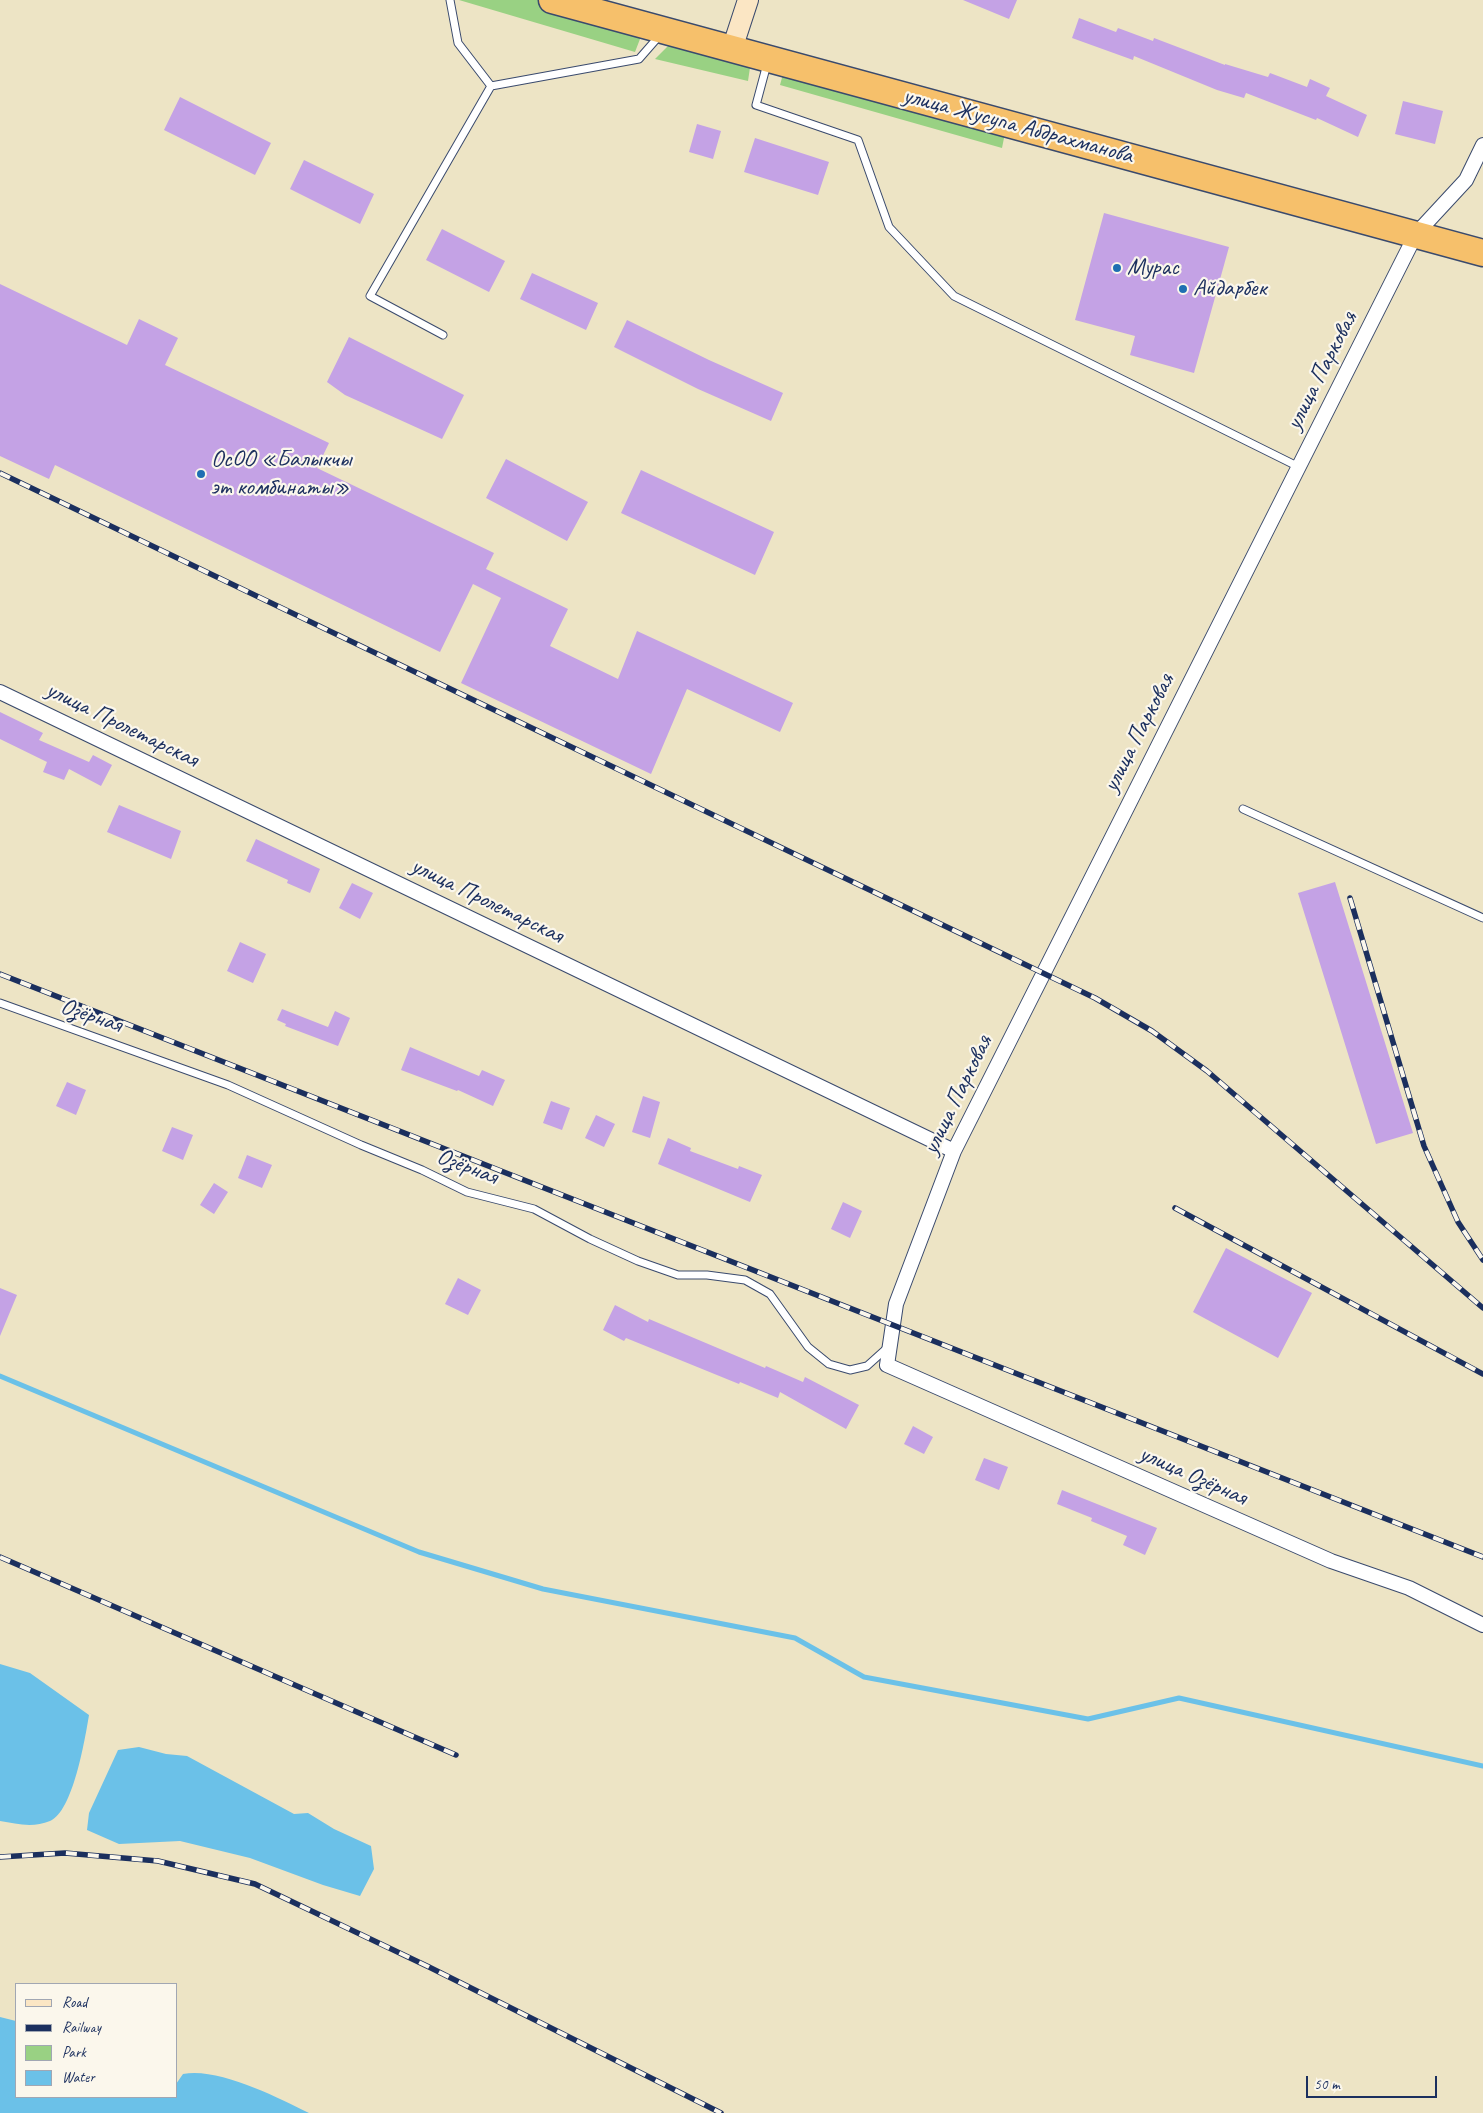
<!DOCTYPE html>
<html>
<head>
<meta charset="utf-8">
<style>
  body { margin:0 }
  #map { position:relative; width:1483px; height:2113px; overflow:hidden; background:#ede4c5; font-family:Caveat,sans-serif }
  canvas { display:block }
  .legend { position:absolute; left:15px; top:1983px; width:162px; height:115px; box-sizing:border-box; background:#fbf7ec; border:1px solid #a1a7b3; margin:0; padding:6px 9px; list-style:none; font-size:15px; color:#1b2f5e }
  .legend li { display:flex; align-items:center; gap:10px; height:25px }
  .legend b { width:25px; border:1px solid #a1a7b3 }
  .scale { position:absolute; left:1306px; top:2076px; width:131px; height:22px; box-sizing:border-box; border:2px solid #1b2f5e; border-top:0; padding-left:6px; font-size:15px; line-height:18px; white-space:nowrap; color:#1b2f5e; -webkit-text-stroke:4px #fbf7ec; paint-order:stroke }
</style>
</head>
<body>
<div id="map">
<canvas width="1483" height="2113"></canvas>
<ul class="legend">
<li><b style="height:6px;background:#fbe6c4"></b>Road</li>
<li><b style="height:6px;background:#1b2f5e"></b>Railway</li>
<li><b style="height:14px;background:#99d183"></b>Park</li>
<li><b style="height:14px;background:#6bc1e8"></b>Water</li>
</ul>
<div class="scale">50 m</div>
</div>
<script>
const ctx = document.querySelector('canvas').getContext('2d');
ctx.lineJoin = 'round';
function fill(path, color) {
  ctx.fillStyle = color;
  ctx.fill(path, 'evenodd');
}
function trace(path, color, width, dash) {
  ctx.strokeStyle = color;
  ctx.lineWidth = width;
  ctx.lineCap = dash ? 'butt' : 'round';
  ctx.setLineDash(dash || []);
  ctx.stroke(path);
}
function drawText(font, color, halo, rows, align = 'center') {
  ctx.font = font + ' Caveat,sans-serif';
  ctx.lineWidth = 4.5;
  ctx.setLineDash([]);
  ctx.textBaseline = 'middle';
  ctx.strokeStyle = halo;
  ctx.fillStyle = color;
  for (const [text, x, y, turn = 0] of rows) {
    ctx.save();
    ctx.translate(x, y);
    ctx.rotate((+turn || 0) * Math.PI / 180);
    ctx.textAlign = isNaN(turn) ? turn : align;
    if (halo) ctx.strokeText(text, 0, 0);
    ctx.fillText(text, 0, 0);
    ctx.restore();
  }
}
fill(new Path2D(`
  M459 0H553L645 26 635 52Z
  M679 35 752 54 748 81 655 59Z
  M786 63 1007 123 1002 148 780 85Z`), '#99d183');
fill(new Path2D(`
  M0 1664 30 1673 89 1715C85 1739 73 1812 50 1821 33 1828 17 1824 0 1821Z
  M139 1747 166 1754 187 1756 294 1814 308 1813 334 1829 371 1846 374 1869 360 1896 323 1885 250 1858 180 1841 119 1844 87 1830 89 1813 118 1750Z
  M0 2017 16 2021V2097H176V2084L183 2074C218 2067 277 2097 309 2113H0Z`), '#6bc1e8');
trace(new Path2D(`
  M0 1376 419 1552 543 1589 795 1638 864 1677 1088 1719 1179 1698 1483 1766`), '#6bc1e8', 5);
fill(new Path2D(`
  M963 0H1017L1009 19Z
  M1079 18 1116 32 1118 28 1153 41 1154 38 1225 65V64L1268 77 1270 73 1307 87 1310 79 1330 88 1326 96 1367 115 1358 137 1317 118 1316 120 1246 93 1244 98 1217 90 1134 56 1133 60 1072 38Z
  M180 97 271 143 255 175 164 130Z
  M1403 101 1443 111 1435 144 1395 134Z
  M697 124 721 131 713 159 689 152Z
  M755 138 829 162 818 195 744 172Z
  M304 160 374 194 360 224 290 189Z
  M1104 213 1229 247 1194 373 1130 355 1135 336 1075 320Z
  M442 229 505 261 489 292 426 260Z
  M532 273 598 303 586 330 520 299Z
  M0 284 127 345 139 319 178 338 165 365 329 443 317 468 494 553 486 569 568 609 550 646 618 679 637 631 793 703 780 732 687 689 651 774 461 683 501 598 473 584 440 652 55 465 49 479 0 456Z
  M627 320 709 360 783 393 771 421 698 389 614 347Z
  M349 337 464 395 442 439 345 395 327 382Z
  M506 459 588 502 567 541 486 498Z
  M641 470 774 532 755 575 621 513Z
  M0 712 43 733 39 740 89 762 93 755 112 765 101 786 69 769 64 780 43 772 47 762 0 739Z
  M119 805 181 831 171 859 107 832Z
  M256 839 320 869 310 893 287 883 288 880 246 861Z
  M1335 882 1413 1133 1376 1144 1298 893Z
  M352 883 373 893 360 919 339 908Z
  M240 942 266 954 253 983 227 971Z
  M282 1009 328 1027 335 1011 350 1018 338 1046 285 1026 286 1024 277 1020Z
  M410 1047 479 1076 482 1070 505 1080 493 1106 458 1090 457 1091 401 1070Z
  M67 1082 86 1090 76 1115 56 1106Z
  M643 1096 660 1102 650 1138 632 1132Z
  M551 1101 570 1108 562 1130 543 1123Z
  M596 1115 615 1124 604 1147 585 1138Z
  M172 1127 193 1135 183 1160 162 1151Z
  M668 1138 691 1148 690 1151 738 1169 739 1166 762 1175 750 1202 658 1164Z
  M247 1155 272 1165 262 1188 238 1178Z
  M214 1183 228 1192 214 1214 200 1205Z
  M843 1202 862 1211 850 1238 831 1229Z
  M1226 1248 1312 1293 1278 1358 1193 1312Z
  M458 1278 481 1290 468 1315 445 1304Z
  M0 1288 17 1295 0 1336Z
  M615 1305 648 1322 649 1319 765 1368 766 1366 803 1382 805 1377 859 1405 846 1429 780 1392 778 1398 740 1382 739 1384 626 1338 624 1341 603 1330Z
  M913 1426 933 1437 924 1454 904 1444Z
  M984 1458 1008 1467 999 1490 975 1480Z
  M1062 1490 1157 1528 1145 1555 1123 1545 1127 1536 1091 1521 1092 1518 1057 1504Z`), '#c4a2e5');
const lane = new Path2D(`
  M450 0 458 43 491 86
  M767 64 756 105 858 140 889 227 954 296 1299 467
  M443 335 370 296 491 86 639 59 660 35
  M1243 809 1483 918
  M0 1003 228 1085 361 1145 422 1170 467 1192 534 1209 590 1239 638 1261 678 1275H707L745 1280 770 1294 808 1347 829 1364 850 1370 867 1366 887 1348`);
const street = new Path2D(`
  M1483 145 1466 180 1416 234 954 1151 896 1304 887 1365 1331 1561 1409 1588 1483 1625
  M0 692 954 1151`);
const secondary = new Path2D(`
  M732 49 748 0`);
const highway = new Path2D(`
  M552 0 1483 253`);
trace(lane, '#3a4a6d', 9);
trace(street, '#3a4a6d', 16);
trace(secondary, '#3a4a6d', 22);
trace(highway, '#3a4a6d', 29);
trace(lane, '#fff', 7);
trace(street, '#fff', 14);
trace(secondary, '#fbe6c4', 20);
trace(highway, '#f6c06b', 26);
const rail = new Path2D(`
  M0 473 1095 998 1152 1031 1207 1071 1483 1308
  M1350 898 1424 1146 1458 1222 1483 1260
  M0 974 1483 1557
  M1175 1208 1483 1374
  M0 1557 456 1755
  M0 1857 65 1853 158 1861 255 1884 429 1967 721 2113`);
trace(rail, '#1b2f5e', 5.5);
trace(rail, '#fbf7ec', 4, [11]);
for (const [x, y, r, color] of [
  [1117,268,5,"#1f6fb2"],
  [1183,289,5,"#1f6fb2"],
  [201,474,5,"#1f6fb2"]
]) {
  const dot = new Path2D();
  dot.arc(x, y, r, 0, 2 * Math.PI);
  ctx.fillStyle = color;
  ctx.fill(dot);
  trace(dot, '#fbf7ec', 2);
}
drawText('24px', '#1b2f5e', '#fbf7ec', [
  ["улица Жусупа Абдрахманова",1018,126,15],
  ["улица Парковая",1322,371,-63],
  ["улица Пролетарская",122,725,26],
  ["улица Парковая",1139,733,-63],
  ["улица Пролетарская",487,901,26],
  ["Озёрная",91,1016,19],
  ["улица Парковая",958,1095,-64],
  ["Озёрная",467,1167,21],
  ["улица Озёрная",1193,1476,24]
]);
drawText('24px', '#1b2f5e', '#fbf7ec', [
  ["Мурас",1127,268],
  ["Айдарбек",1193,289],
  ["ОсОО «Балыкчы",211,460],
  ["эт комбинаты»",211,488]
], 'left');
</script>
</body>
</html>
